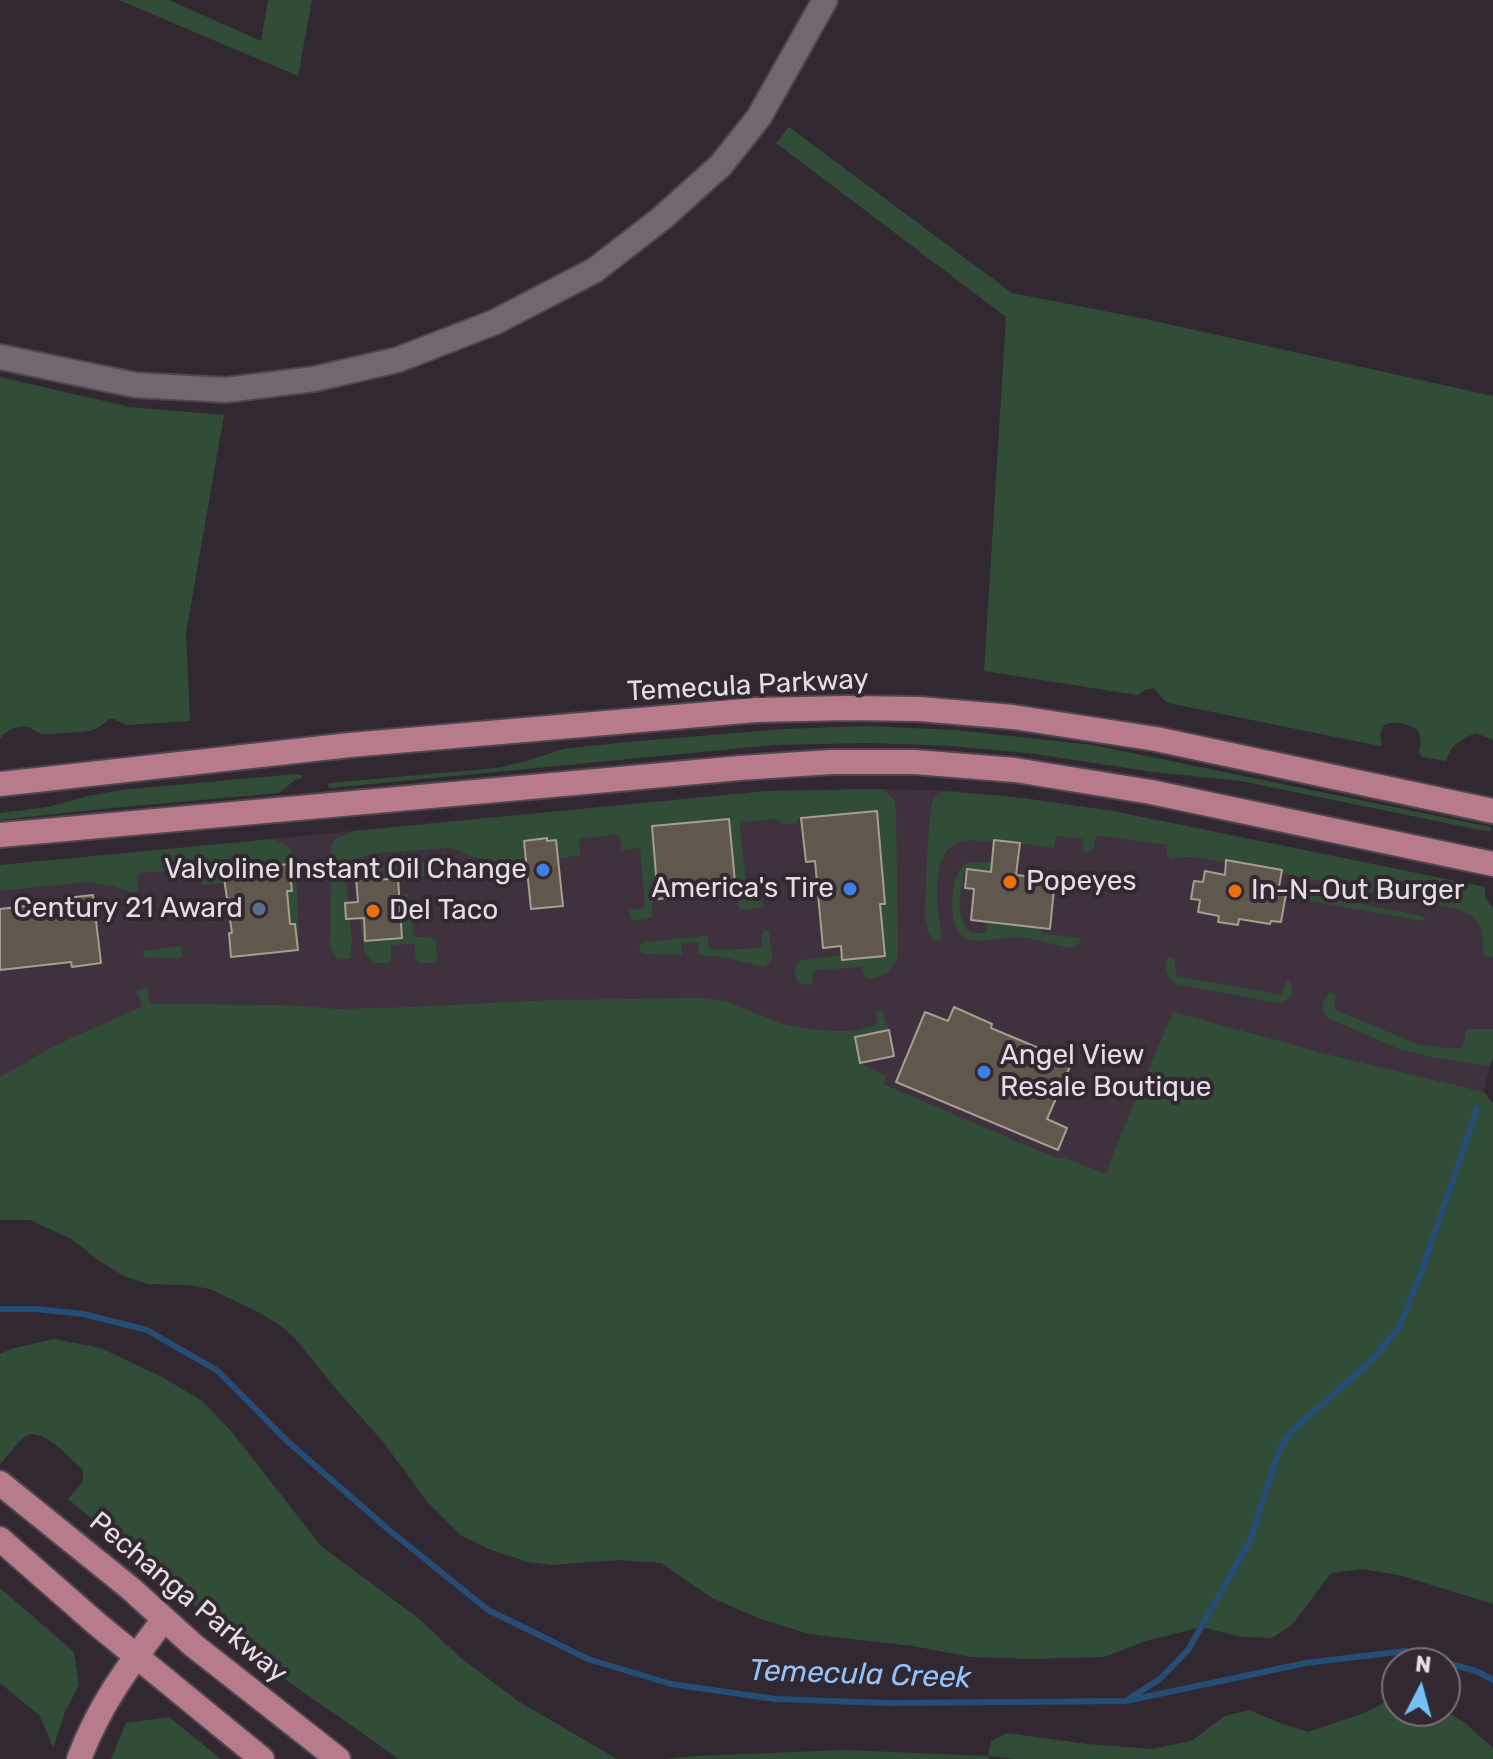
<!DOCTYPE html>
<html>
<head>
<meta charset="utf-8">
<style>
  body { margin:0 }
  #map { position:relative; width:1493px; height:1759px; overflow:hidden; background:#322831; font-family:Rubik,sans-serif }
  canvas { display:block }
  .north { position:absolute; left:1381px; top:1647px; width:80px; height:80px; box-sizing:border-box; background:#322831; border:2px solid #797078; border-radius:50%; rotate:6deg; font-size:22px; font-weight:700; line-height:32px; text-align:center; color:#e4dde3 }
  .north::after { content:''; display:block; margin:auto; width:28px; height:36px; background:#73c1f5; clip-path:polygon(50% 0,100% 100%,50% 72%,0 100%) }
</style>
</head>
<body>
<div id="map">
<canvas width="1493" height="1759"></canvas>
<div class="north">N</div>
</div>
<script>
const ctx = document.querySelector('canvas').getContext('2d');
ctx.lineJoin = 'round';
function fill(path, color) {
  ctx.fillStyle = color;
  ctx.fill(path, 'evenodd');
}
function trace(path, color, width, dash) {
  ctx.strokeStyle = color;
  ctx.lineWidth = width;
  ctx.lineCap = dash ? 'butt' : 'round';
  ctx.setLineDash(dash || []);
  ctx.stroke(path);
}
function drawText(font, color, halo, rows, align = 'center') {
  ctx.font = font + ' Rubik,sans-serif';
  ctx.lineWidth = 8;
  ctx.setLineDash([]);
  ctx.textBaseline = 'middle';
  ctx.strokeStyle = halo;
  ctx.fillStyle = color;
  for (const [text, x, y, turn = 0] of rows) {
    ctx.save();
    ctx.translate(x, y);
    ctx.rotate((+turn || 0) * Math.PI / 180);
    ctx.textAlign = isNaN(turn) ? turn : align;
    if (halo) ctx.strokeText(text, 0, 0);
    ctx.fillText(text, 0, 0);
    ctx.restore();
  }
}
fill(new Path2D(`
  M882 789 954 791 1023 798 1113 811 1485 887V898L1493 908V1058L1491 1060 1484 1092 1327 1054 1173 1013 1107 1175 0 1103V865L767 791Z`), '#3f313e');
fill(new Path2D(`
  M119 0H169L261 41 268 0H312L298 76Z
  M789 127 1012 293 1145 319 1493 396V740L1476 733C1459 740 1452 744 1446 761L1422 757 1419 751 1421 741 1418 730C1405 723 1397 720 1384 725L1380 734 1382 745 1380 746 1168 703C1161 699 1160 693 1153 688L1145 690 1137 695 984 671 1006 317 776 143Z
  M0 377 130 407 224 415 186 633 190 721 126 725C105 713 112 721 95 729 86 733 73 732 64 733 56 733 46 736 39 733 35 732 32 728 28 727 16 725 7 731 0 738Z
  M865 726 955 730 1093 745 1490 827 1492 829 1491 831 1480 830 1241 781 1153 772 1036 754 953 746 869 743 773 745 330 788 328 786 329 783 340 782 497 768 523 762 563 749 627 742 786 729Z
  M295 774 302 775V778L295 780 279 793 101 809 0 820V813L48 807 88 796 121 790Z
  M882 789 894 799 896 810 898 952C897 969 885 976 869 979L865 977 862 967 814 970 812 985 800 984C793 978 794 967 800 960L842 955 843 960 880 904H884L877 811 798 819 797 823 783 824 776 819 742 822 740 827 748 900 751 901H762L764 905 760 908 741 910 739 907 729 819 652 826 659 899 654 900 652 905 653 916C647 920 636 922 630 918V910L642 908 645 906 640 848 622 850 619 834 579 839 580 855 558 859 546 838 524 841 526 863C511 865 508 866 493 861 487 858 480 859 473 857 464 854 459 849 449 848L376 853 359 858 353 863 348 871 346 881 348 903 345 904 346 919H350L352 941 350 958 338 960 333 954 330 946 331 848 334 840 353 831 767 791Z
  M943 791 1023 798 1113 811 1485 887V898L1493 908V957L1484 956C1482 949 1484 943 1483 935 1481 922 1470 913 1458 909L1281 873V869L1227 860 1226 863C1209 859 1188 854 1171 859L1167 855V845L1096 835 1094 848 1087 852 1083 850V839L1056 836 1054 848 995 840 994 842C983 841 968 838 957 843 930 855 936 913 943 936L940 941 934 940 929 934 925 919C926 901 927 809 934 799 935 797 942 792 943 791Z
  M273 839C286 844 291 847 296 860L299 949 298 950 295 924H290L287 891H291L223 871 224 883 202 885 199 870 196 869 139 873 137 878 138 891 135 893 111 886 88 882 0 891V865Z
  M421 862 426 863 427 874 426 876 406 877 405 869 367 872 361 877 356 878C371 861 400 864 421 862Z
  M972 862 992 863 991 872 968 869 967 873H964C961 894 953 917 972 933H986L987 922 1042 928 1041 933 1080 938 1081 941 1076 946 1071 948C1052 945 1035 937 1015 937 1002 938 976 944 965 938 947 929 950 881 961 868 965 863 966 864 972 862Z
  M1279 887 1422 916 1425 918 1423 921 1418 920 1316 902 1292 900V895L1278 893Z
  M408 894 414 937H430L436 940 437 960 433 963H418L415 956V944L391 945V959L389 963H374L364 951 360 918H364L365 941 402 938 399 895Z
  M765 930 769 932 772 957 771 962 764 967 722 957 699 955 698 942 681 943 682 955 645 954 639 951 640 945 644 942 707 936 710 950 762 948 761 935Z
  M179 946 181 948 182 955 179 959 144 957 143 953 144 951Z
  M1169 957 1174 958 1177 976 1282 995 1286 981H1289C1296 993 1291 1001 1278 1003L1176 984C1166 977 1165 971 1166 960Z
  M145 988H148L149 1002 152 1004 284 1005 339 1009 410 1007 551 1000 700 998 726 1001 779 1023 802 1028 830 1031H852L876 1025 878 1022 875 1010 882 1011 889 1030 855 1038 860 1063 886 1076 883 1084 1056 1158H1064L1107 1174 1112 1156 1173 1012 1327 1054 1484 1092 1493 1103V1604L1399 1575 1362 1569 1331 1573 1292 1625 1272 1638 1242 1637 1201 1627 1146 1641 1104 1657 1030 1659 971 1657 913 1646 809 1634 758 1618 712 1598 661 1563 619 1560 553 1565 528 1562 491 1550 462 1536 428 1503 384 1443 336 1389 293 1336 276 1323 260 1313 210 1289 188 1285 147 1284 124 1276 101 1262 71 1239 30 1220H0V1077L52 1047 143 1006 136 990Z
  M1331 992 1335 994C1337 1000 1333 1005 1335 1010L1420 1045 1458 1049 1463 1047 1466 1029H1493V1058L1490 1066 1437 1058 1401 1050 1326 1017C1321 1008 1322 1000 1331 992Z
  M54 1339 101 1348 164 1378 202 1401 232 1432 321 1546 418 1618 461 1658 518 1701 617 1759H399L269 1668 68 1499 83 1481V1470C71 1459 42 1426 26 1436 16 1442 9 1456 0 1464V1354L11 1349Z
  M0 1588 74 1652 79 1685 65 1712 53 1748 40 1716 0 1683Z
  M1397 1700V1711H1445L1465 1723 1493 1748V1759H1016L989 1756 988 1759H664L696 1756 844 1750 988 1756 991 1741 1007 1733 1087 1744 1151 1749 1191 1741 1225 1716 1249 1710 1280 1723 1308 1732 1364 1713 1383 1703Z
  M169 1717 221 1759H111L126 1723Z`), '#314d37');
trace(new Path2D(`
  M0 1309H36L83 1314 147 1330 218 1371 287 1441 389 1530 488 1610 588 1659 671 1684 775 1699 889 1703 1126 1701 1306 1663 1405 1651 1476 1671 1493 1680
  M1130 1698 1160 1679 1188 1650 1250 1541 1280 1448 1295 1428 1372 1360 1399 1327 1422 1270 1477 1109`), '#254d76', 6);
const building = new Path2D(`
  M877 811 885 904H880L885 956 842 960 841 946 823 948 815 861 806 862 801 818Z
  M729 819 736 892 717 894 716 884 679 887 680 897 658 899 652 826Z
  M547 838V841L556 840 563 906 531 909 524 841Z
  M994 840 1020 843 1016 875 1055 879 1050 929 971 920 974 889 965 888 967 869 991 872Z
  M1226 860 1282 870 1278 893 1286 894 1281 922 1271 921 1270 924 1239 919 1238 925 1218 922 1219 916 1198 912 1200 900 1191 899 1194 881 1203 882 1205 871 1225 875Z
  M289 864 292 891H287L290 924H295L298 950 231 957 229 933H232L223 871Z
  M377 876V880L398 878 402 938 365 941 364 918 346 919 345 903 358 902 356 878Z
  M93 895 101 963 72 967 71 962 0 970V909L67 901 66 898Z
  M954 1007 992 1024 991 1028 1072 1062 1047 1119 1067 1128 1058 1150 896 1082 925 1012 948 1021Z
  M889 1030 894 1056 860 1063 855 1037Z`);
fill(building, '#61584d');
trace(building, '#a79d91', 2);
const minor = new Path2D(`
  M0 357 135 385 226 390 314 379 397 360 495 322 595 270 662 218 721 165 759 117 825 0`);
const major = new Path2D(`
  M0 784 350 745 756 710 848 708 919 709 1013 717 1156 739 1493 811
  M0 835 740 768 831 762H915L1015 770 1151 792 1493 864
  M0 1483 130 1588 193 1645 338 1759
  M0 1539 97 1624 262 1759
  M79 1759C100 1703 129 1666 164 1619`);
trace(minor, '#4f464e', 28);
trace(major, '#4f464e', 28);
trace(minor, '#726771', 24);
trace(major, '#b87b8b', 24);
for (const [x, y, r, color] of [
  [543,870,8,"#3f7fe0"],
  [1010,882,8,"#e8710a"],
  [850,889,8,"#3f7fe0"],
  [1235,891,8,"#e8710a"],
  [259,909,8,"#5c6f8a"],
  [373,911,8,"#e8710a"],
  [984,1072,8,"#3f7fe0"]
]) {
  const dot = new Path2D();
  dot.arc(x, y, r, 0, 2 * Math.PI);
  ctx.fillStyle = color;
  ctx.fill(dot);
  trace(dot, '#322831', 3);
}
drawText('28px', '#e4dde3', '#322831', [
  ["Temecula Parkway",748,686,-3],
  ["Pechanga Parkway",188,1598,40]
]);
drawText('28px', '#e4dde3', '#322831', [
  ["Valvoline Instant Oil Change",527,870,"right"],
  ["Popeyes",1026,882],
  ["America's Tire",834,889,"right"],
  ["In-N-Out Burger",1251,891],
  ["Century 21 Award",243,909,"right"],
  ["Del Taco",389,911],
  ["Angel View",1000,1056],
  ["Resale Boutique",1000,1088]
], 'left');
drawText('italic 30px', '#93c3f8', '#322831', [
  ["Temecula Creek",860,1675,2]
]);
</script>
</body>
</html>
